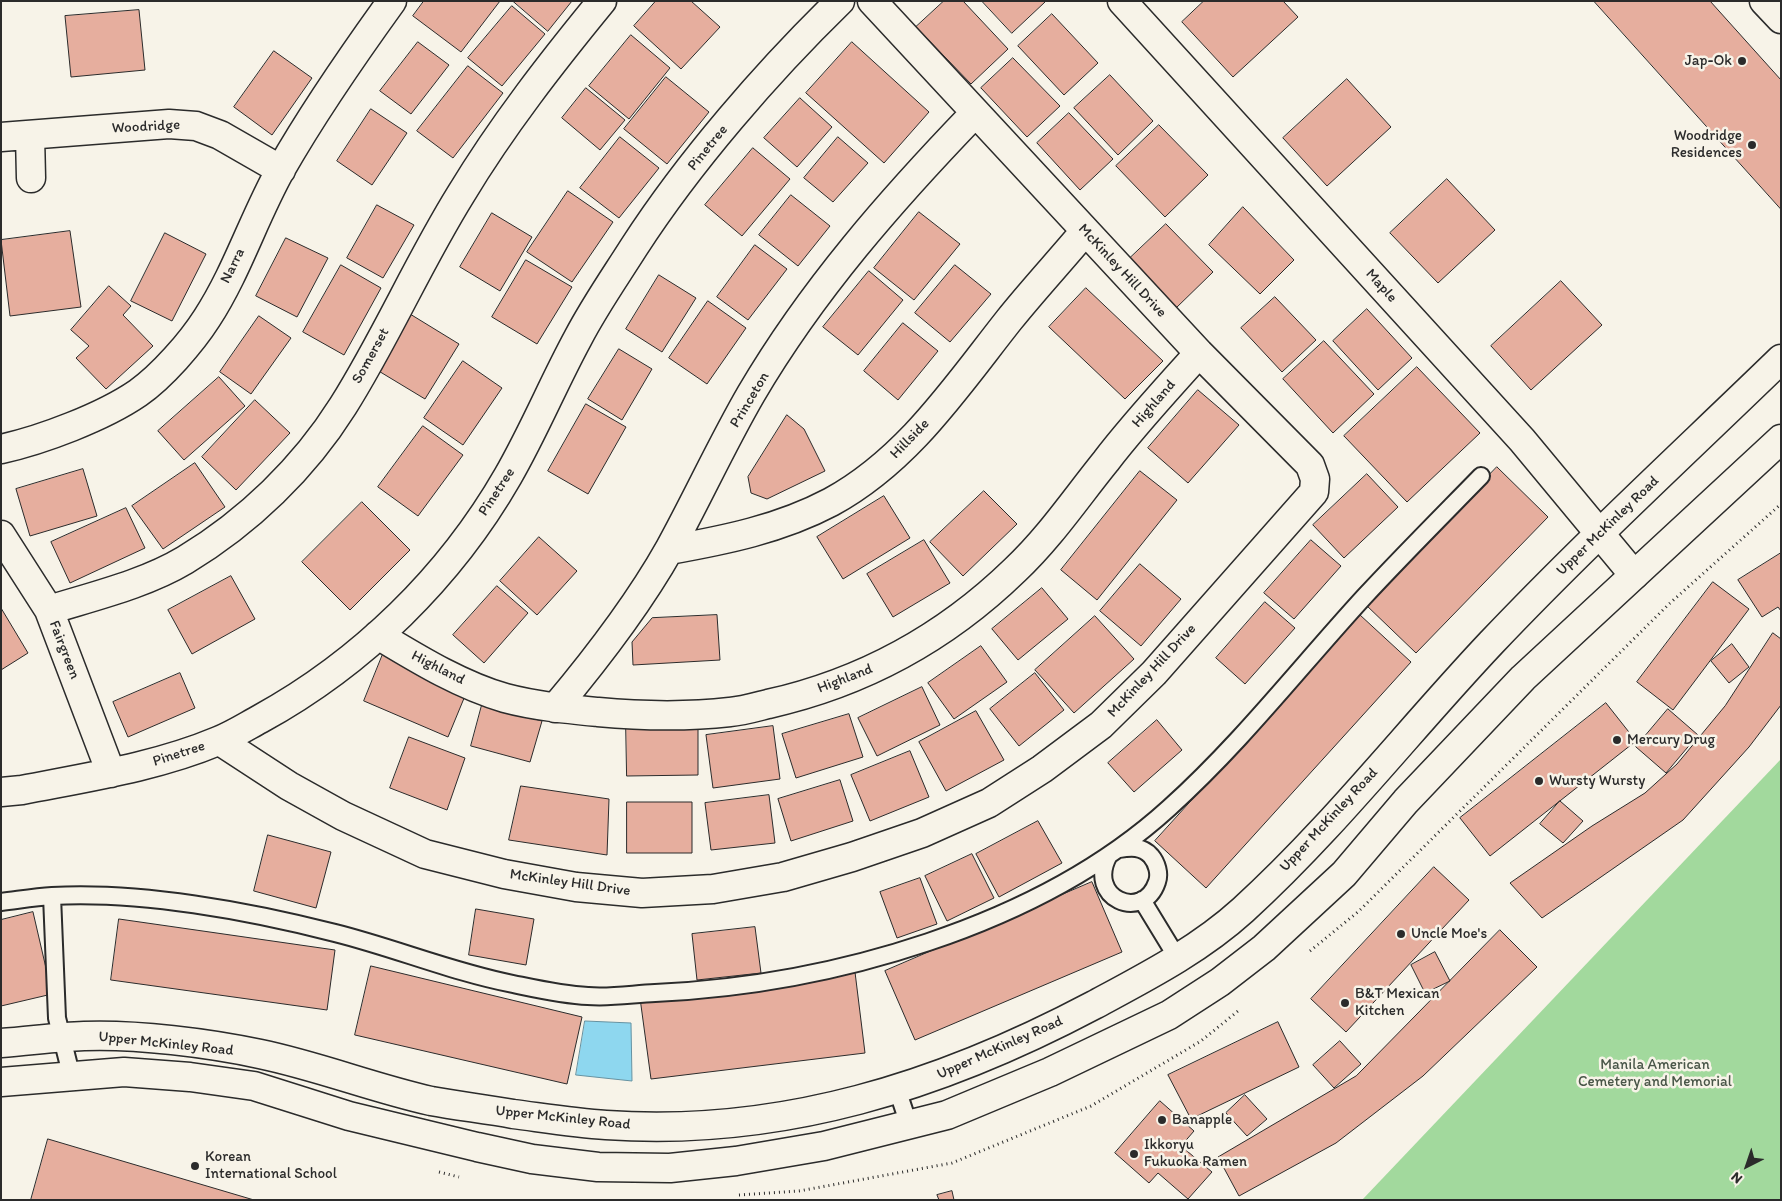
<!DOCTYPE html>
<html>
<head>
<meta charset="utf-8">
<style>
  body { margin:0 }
  #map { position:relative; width:1782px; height:1201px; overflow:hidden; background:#f7f3e8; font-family:Itim,sans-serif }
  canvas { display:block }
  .frame { position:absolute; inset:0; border:2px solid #2b2b2b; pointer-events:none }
  .north { position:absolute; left:1722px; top:1141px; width:50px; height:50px; -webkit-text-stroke:4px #f7f3e8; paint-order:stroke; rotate:221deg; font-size:14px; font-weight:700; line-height:20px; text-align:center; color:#2b2b2b }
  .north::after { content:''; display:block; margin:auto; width:18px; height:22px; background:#2b2b2b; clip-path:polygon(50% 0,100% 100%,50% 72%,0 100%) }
</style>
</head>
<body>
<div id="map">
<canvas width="1782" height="1201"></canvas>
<div class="frame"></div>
<div class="north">N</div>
</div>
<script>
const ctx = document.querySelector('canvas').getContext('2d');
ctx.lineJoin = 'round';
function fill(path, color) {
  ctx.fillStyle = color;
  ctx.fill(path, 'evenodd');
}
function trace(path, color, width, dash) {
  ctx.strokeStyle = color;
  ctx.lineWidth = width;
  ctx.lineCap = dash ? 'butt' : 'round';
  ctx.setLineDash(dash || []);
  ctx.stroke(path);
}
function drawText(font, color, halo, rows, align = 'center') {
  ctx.font = font + ' Itim,sans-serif';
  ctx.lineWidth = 5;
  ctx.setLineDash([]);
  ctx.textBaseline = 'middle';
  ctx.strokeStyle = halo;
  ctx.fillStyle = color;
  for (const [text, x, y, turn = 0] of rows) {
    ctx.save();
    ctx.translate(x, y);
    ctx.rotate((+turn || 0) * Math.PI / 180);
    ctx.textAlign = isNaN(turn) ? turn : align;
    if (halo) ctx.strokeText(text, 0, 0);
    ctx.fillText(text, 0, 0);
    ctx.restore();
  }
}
fill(new Path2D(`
  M1781 759V1200H1362Z`), '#a2d99d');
const water = new Path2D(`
  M585 1021 631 1023 632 1081 576 1075Z`);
fill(water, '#8ed7ef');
trace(water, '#6692a1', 1);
const building = new Path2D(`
  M424 1H500L461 52 413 16Z
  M513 1H572L548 31Z
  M656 1H691L720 27 681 69 634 26Z
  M944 1H963L1008 49 971 84 916 27Z
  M982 1H1044L1045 2 1012 33Z
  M1204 1H1283L1298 17 1233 77 1182 22Z
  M1594 1H1710L1781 80V209Z
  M512 6 545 34 502 86 468 58Z
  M139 10 145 70 71 77 65 16Z
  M1052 14 1098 63 1064 95 1018 46Z
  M631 35 670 68 629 119 589 86Z
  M418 42 449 65 411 114 380 91Z
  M852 42 929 112 884 163 806 93Z
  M274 51 312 78 272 135 234 107Z
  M1013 58 1060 106 1027 137 981 88Z
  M468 66 503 93 453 158 417 131Z
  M1110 75 1153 121 1118 155 1074 108Z
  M666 77 709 112 667 164 624 129Z
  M1347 79 1391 127 1327 186 1283 138Z
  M586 88 625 120 600 150 562 118Z
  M800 98 832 127 797 167 764 138Z
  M371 109 407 133 372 185 337 161Z
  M1069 113 1113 159 1080 190 1037 143Z
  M1159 125 1208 175 1165 217 1116 166Z
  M620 137 659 168 619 218 580 188Z
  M838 137 868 163 833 202 804 178Z
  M753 148 790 179 742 236 705 205Z
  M1447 179 1495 230 1438 283 1390 233Z
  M568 191 613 222 572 282 527 252Z
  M791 195 830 226 798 266 759 235Z
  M377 205 414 225 383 278 347 258Z
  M1243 207 1294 260 1260 294 1209 245Z
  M919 212 960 244 914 300 874 268Z
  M492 213 532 237 500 291 460 267Z
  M1166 224 1213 272 1175 309 1128 260Z
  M70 231 81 307 10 316 1 240Z
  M165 233 206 254 172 321 131 301Z
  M286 238 328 258 297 317 256 296Z
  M755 245 787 269 748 320 717 297Z
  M526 260 572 287 537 344 492 317Z
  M341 265 381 288 344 355 303 332Z
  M955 265 991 294 950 342 915 313Z
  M869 271 903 300 858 355 823 327Z
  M659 275 696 298 662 352 626 329Z
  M1561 281 1602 325 1531 390 1491 346Z
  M109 286 131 306 123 315 153 346 106 389 76 358 89 346 71 330Z
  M1086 288 1163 361 1125 399 1049 327Z
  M1275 297 1316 340 1282 372 1241 328Z
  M708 301 746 328 707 384 669 358Z
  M1367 309 1412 358 1378 390 1333 341Z
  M410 314 459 344 425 399 377 370Z
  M259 316 291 338 251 394 220 372Z
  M903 323 938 351 898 400 864 371Z
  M1324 341 1374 394 1333 433 1283 379Z
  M619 349 652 369 622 420 588 399Z
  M463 361 502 388 463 445 424 418Z
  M1417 367 1480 433 1407 502 1344 436Z
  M219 377 245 406 184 460 158 431Z
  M1198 390 1239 425 1188 483 1148 448Z
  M255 400 290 433 236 490 202 457Z
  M586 404 626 427 588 494 548 471Z
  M787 415 804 429 825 471 767 499 751 493 748 477Z
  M423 426 463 455 418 516 378 487Z
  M195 463 225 507 163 549 132 506Z
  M1497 467 1548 517 1416 653 1365 604Z
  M83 469 97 516 30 536 16 489Z
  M1140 471 1177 500 1097 600 1061 570Z
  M1367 474 1398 507 1344 558 1313 525Z
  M984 491 1017 524 963 576 930 542Z
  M884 496 910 538 843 579 817 537Z
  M362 502 410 550 350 610 302 562Z
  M126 508 145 548 70 583 51 542Z
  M539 537 577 571 537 615 500 581Z
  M924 540 950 583 893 617 867 574Z
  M1311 540 1341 566 1294 619 1264 593Z
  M1781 553V611L1778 607 1762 617 1738 580Z
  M1140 564 1181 599 1141 646 1100 611Z
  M231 576 255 619 192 654 168 610Z
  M1713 582 1749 609 1673 710 1637 682Z
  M497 586 528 613 484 663 453 635Z
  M1042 588 1068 619 1018 660 992 629Z
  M1265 602 1295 628 1245 684 1216 658Z
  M1 608 28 653 1 670Z
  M717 615 720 660 633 665 632 642 652 618Z
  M1360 615 1411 662 1206 888 1155 841Z
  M1095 616 1134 659 1074 713 1035 670Z
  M1773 633 1781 639V705L1749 747 1683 820 1542 918 1510 883 1592 826 1645 793 1677 764 1725 706Z
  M1732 644 1749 667 1729 683 1711 661Z
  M981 646 1007 682 954 719 928 683Z
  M383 654 467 691 448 737 364 701Z
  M180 673 195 708 128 737 113 702Z
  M1035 673 1064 710 1019 746 990 709Z
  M922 687 940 725 877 756 858 718Z
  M1606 703 1636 741 1490 856 1460 818Z
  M482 705 542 721 530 762 471 746Z
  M1668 709 1698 735 1666 773 1636 747Z
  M976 711 1004 760 946 791 919 742Z
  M849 714 863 757 796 778 782 734Z
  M1157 720 1182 750 1134 792 1108 763Z
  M626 723H698V775L627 776Z
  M773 726 780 779 713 788 706 735Z
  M409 737 465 758 447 810 390 788Z
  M910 751 929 797 870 821 851 775Z
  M840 780 853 821 791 841 778 799Z
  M521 786 609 799 607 855 509 840Z
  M769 795 775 843 711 850 705 803Z
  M1560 801 1583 821 1563 843 1540 824Z
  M627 802H692V853H627Z
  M1038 821 1062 863 999 897 976 854Z
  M268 835 331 852 316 908 254 891Z
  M972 854 994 898 947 921 925 876Z
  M1434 867 1469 900 1346 1032 1311 999Z
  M920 878 937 924 897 938 880 892Z
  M1092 882 1122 952 915 1040 885 971Z
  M476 909 534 919 526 965 469 955Z
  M33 912 52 994 1 1006V920Z
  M119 919 335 950 327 1010 111 980Z
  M755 927 761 973 697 980 692 934Z
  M1500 930 1537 967 1423 1076 1336 1143 1239 1196 1218 1157 1356 1076Z
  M1435 952 1450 981 1425 993 1411 965Z
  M371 966 582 1017 567 1084 355 1035Z
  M855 972 865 1053 651 1079 640 998Z
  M1278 1022 1299 1067 1191 1119 1168 1075Z
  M1340 1041 1361 1064 1334 1088 1313 1065Z
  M1245 1095 1267 1119 1247 1136 1226 1113Z
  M1160 1101 1194 1131 1181 1146 1212 1172 1188 1199 1158 1173 1149 1183 1115 1153Z
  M48 1139 254 1200H31Z
  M952 1191 954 1200H939L937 1195Z`);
fill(building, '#e6ae9e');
trace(building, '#2b2b2b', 1);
const service = new Path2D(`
  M1109 855C1085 898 1143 923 1157 882 1160 874 1157 863 1151 856 1142 846 1131 847 1119 849
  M52 896 57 1018 71 1074
  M1142 900 1178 959
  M1 902C18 900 35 897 52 896 140 891 249 911 335 933 395 948 452 972 513 984 537 989 563 995 588 996 610 998 633 994 655 993 829 985 1038 927 1169 808 1241 743 1299 668 1364 597 1402 556 1442 516 1481 476
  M897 1089 909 1125`);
const minor = new Path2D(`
  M1122 1 1522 440 1634 575
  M1764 1 1781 19
  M30 135 31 178
  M1 137 169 124 196 126 220 135 281 170
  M1 449C42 440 103 417 138 393 162 376 191 343 207 318 237 272 254 217 281 169 314 111 353 55 392 1
  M1 535 49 610 111 773
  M669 550C725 540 780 529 831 502 908 460 956 387 1009 320 1033 290 1060 261 1085 231
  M49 610C94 596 145 584 185 560 248 522 304 468 343 406 386 338 418 263 461 194 502 126 552 62 602 1
  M378 635C418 659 460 685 505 698 535 706 567 709 598 712 641 716 686 717 730 712 743 711 756 707 768 704 862 683 946 637 1015 570 1050 537 1076 498 1106 461 1135 423 1168 388 1199 353
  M555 708C597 658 638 605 670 548 698 497 722 444 751 394 812 290 892 199 975 113
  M220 741 289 786 343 816 425 854 504 874 576 887 642 893 713 889 783 877 852 857 922 833 989 803 1042 769 1101 725 1154 673 1314 492 1315 479 1310 465 1199 353 872 1
  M1 792 22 790C88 777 156 767 218 741 233 735 247 726 260 719 362 663 450 577 508 476 534 431 553 384 578 338 594 307 615 277 634 247 689 162 767 72 840 1`);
const secondary = new Path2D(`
  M1 1043C29 1041 57 1037 84 1036 136 1034 209 1043 260 1054 318 1066 373 1088 431 1101 458 1106 486 1109 513 1114 544 1118 575 1123 606 1125 781 1137 941 1086 1094 1005 1146 977 1199 950 1243 910 1333 828 1408 731 1491 643 1584 545 1684 453 1781 359
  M1 1082 124 1072 190 1077 254 1086 349 1116 477 1147 532 1159 598 1167 670 1168 736 1161 824 1146 947 1115 1050 1072 1169 1015 1220 982 1264 948 1344 874 1406 801 1523 678 1781 439`);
trace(service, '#2b2b2b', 20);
trace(minor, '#2b2b2b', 31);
trace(secondary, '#2b2b2b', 31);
trace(new Path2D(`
  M1310 951 1359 911 1669 604 1781 504
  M439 1172 459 1177
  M739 1195 799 1191 952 1163 1091 1106 1201 1041 1238 1011`), '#2b2b2b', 3, [1, 4]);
trace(service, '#f7f3e8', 16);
trace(minor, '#f7f3e8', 28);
trace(secondary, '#f7f3e8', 28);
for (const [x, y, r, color] of [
  [1742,61,5,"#2b2b2b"],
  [1752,145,5,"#2b2b2b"],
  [1617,740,5,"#2b2b2b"],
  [1539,781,5,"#2b2b2b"],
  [1401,934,5,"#2b2b2b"],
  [1345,1003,5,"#2b2b2b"],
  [1162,1120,5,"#2b2b2b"],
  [1134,1154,5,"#2b2b2b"],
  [195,1166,5,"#2b2b2b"]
]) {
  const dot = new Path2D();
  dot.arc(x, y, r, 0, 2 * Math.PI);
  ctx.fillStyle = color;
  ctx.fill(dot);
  trace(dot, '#f7f3e8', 2);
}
drawText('15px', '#2b2b2b', '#f7f3e8', [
  ["Jap-Ok",1732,61,"right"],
  ["Woodridge",1742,136,"right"],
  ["Residences",1742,153,"right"],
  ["Mercury Drug",1627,740],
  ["Wursty Wursty",1549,781],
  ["Uncle Moe's",1411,934],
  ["B&T Mexican",1355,994],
  ["Kitchen",1355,1011],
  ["Banapple",1172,1120],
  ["Ikkoryu",1144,1145],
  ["Fukuoka Ramen",1144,1162],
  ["Korean",205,1157],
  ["International School",205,1174]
], 'left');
drawText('15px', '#2b2b2b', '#f7f3e8', [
  ["Woodridge",146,127,-3],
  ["Pinetree",708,148,-51],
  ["Narra",233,266,-64],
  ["McKinley Hill Drive",1122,271,47],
  ["Maple",1381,286,48],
  ["Somerset",371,356,-61],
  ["Princeton",750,400,-59],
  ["Highland",1154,404,-49],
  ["Hillside",910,439,-46],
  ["Pinetree",497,492,-57],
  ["Upper McKinley Road",1608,526,-44],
  ["Fairgreen",64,650,69],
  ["Highland",438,668,27],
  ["McKinley Hill Drive",1152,671,-47],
  ["Highland",845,679,-21],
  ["Pinetree",179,754,-18],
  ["Upper McKinley Road",1329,820,-47],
  ["McKinley Hill Drive",570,883,8],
  ["Upper McKinley Road",166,1044,6],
  ["Upper McKinley Road",1000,1048,-24],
  ["Upper McKinley Road",563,1118,6]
]);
drawText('15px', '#495648', '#f7f3e8', [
  ["Manila American",1655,1065],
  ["Cemetery and Memorial",1655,1082]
]);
</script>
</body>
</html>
